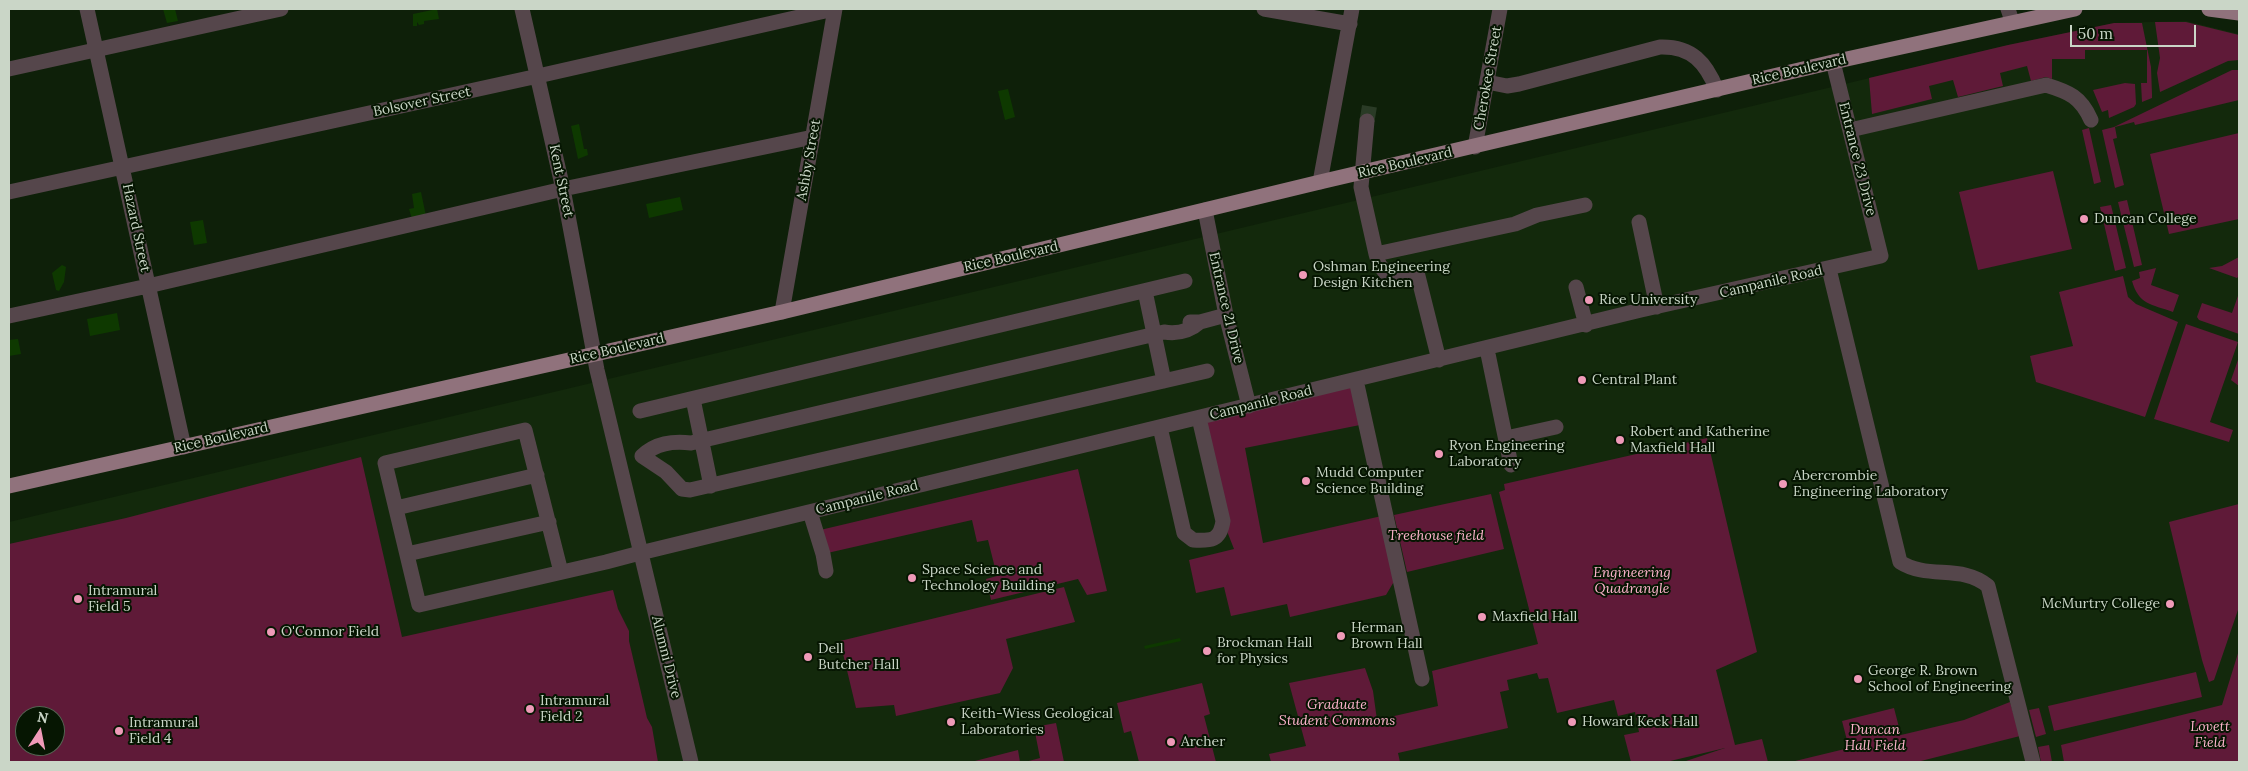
<!DOCTYPE html>
<html>
<head>
<meta charset="utf-8">
<style>
  body { margin:0 }
  #map { position:relative; width:2248px; height:771px; overflow:hidden; background:#0e2009; font-family:Lora,serif }
  canvas { display:block }
  .frame { position:absolute; inset:0; border:10px solid #cad6c7; pointer-events:none }
  .north { position:absolute; left:15px; top:706px; width:50px; height:50px; box-sizing:border-box; background:#061602; border:1px solid #546351; border-radius:50%; rotate:11deg; font-size:14px; font-weight:700; line-height:20px; text-align:center; color:#cad6c7 }
  .north::after { content:''; display:block; margin:auto; width:18px; height:22px; background:#ef9ab8; clip-path:polygon(50% 0,100% 100%,50% 72%,0 100%) }
  .scale { position:absolute; left:2070px; top:25px; width:126px; height:22px; box-sizing:border-box; border:2px solid #cad6c7; border-top:0; padding-left:6px; font-size:15px; line-height:18px; white-space:nowrap; color:#cad6c7; -webkit-text-stroke:4px #061602; paint-order:stroke }
</style>
</head>
<body>
<div id="map">
<canvas width="2248" height="771"></canvas>
<div class="frame"></div>
<div class="north">N</div>
<div class="scale">50 m</div>
</div>
<script>
const ctx = document.querySelector('canvas').getContext('2d');
ctx.lineJoin = 'round';
function fill(path, color) {
  ctx.fillStyle = color;
  ctx.fill(path, 'evenodd');
}
function trace(path, color, width, dash) {
  ctx.strokeStyle = color;
  ctx.lineWidth = width;
  ctx.lineCap = dash ? 'butt' : 'round';
  ctx.setLineDash(dash || []);
  ctx.stroke(path);
}
function drawText(font, color, halo, rows, align = 'center') {
  ctx.font = font + ' Lora,serif';
  ctx.lineWidth = 4;
  ctx.setLineDash([]);
  ctx.textBaseline = 'middle';
  ctx.strokeStyle = halo;
  ctx.fillStyle = color;
  for (const [text, x, y, turn = 0] of rows) {
    ctx.save();
    ctx.translate(x, y);
    ctx.rotate((+turn || 0) * Math.PI / 180);
    ctx.textAlign = isNaN(turn) ? turn : align;
    if (halo) ctx.strokeText(text, 0, 0);
    ctx.fillText(text, 0, 0);
    ctx.restore();
  }
}
fill(new Path2D(`
  M2186 21 2239 34V762H9V522L2008 45 2114 23ZM25 716H55V746H25Z`), '#13290c');
fill(new Path2D(`
  M2155 22H2186L2239 35V60L2228 61 2160 92 2157 73 2160 58Z
  M2114 23H2142L2151 67 2152 94V98L2142 102 2141 83H2147V50H2085V59H2052V79L2046 77 2031 81 2027 66 2000 73 2003 86 1958 97 1953 80 1929 86 1932 99 1872 114 1869 78 2008 45Z
  M2232 70H2239V100L2135 125 2134 122 2115 127 2117 138 2113 139 2124 185 2115 188 2102 130 2114 127Z
  M2125 83 2135 84 2136 104 2134 107 2109 118 2108 110 2102 112 2093 90Z
  M2089 128 2101 182 2094 184 2082 130Z
  M2239 133V219L2169 234 2150 154Z
  M2053 171 2072 249 1978 270 1959 192Z
  M2127 200 2142 265 2134 267 2118 202Z
  M2111 205 2126 268 2115 271 2100 207Z
  M2239 257V276L2237 278 2209 268 2222 266Z
  M2156 268 2151 285 2179 295 2173 312C2151 304 2139 305 2132 281L2140 278 2139 272Z
  M2123 276 2128 297 2136 304 2178 322 2145 417 2036 382 2030 356 2073 346 2059 292Z
  M2239 293V334L2199 320 2197 317 2202 303 2232 313Z
  M2186 324 2238 342 2210 422 2233 430 2229 442 2154 419Z
  M2239 357V386L2231 380Z
  M1356 380 1365 424 1245 448 1263 543 1386 515 1399 573 1386 595 1290 617 1287 604 1231 616 1224 587 1196 593 1189 560 1234 549 1223 521 1199 418Z
  M1707 438 1757 652 1716 670 1735 745 1762 739 1768 762H1683L1725 748 1666 762H1631L1624 735 1639 732 1635 712 1618 716 1614 700 1557 713 1548 678 1539 679 1537 673 1507 680 1509 690 1500 692 1508 728 1398 753 1400 762H1271L1269 754 1306 746 1289 683 1365 668 1373 691 1377 720 1438 706 1432 671 1538 644 1499 492 1505 490 1504 484Z
  M361 457 402 637 613 590 618 609 629 631V641L647 718 652 727 658 762H9V544L126 518ZM25 716H55V746H25Z
  M1078 469 1107 591 1087 595 1078 579 991 600 986 579 997 576 988 540 977 542 972 520 823 554 816 531Z
  M1491 494 1504 549 1407 572 1394 515Z
  M2239 504V607L2214 680 2209 682 2202 660 2169 522Z
  M1064 587 1075 622 1006 639 1013 668 1000 693 896 716 894 705 856 708 840 641Z
  M2239 650V762H2064L2061 745 2222 705Z
  M2196 672 2202 697 2054 731 2048 706Z
  M1202 683 1210 714 1204 716 1216 762H1139L1131 731 1124 733 1117 703Z
  M2010 702 2020 736 1917 762H1791L1849 748 1842 721 1894 708 1901 735 1964 720Z
  M2039 708 2046 734 2036 737 2029 710Z
  M1056 723 1064 762H1025L1040 758 1034 727Z
  M2049 745 2052 762H2041L2038 747Z
  M1018 750 1020 762H971Z`), '#5f1a38');
fill(new Path2D(`
  M163 9H175L178 21 167 23Z
  M437 9 439 19 424 21V24L419 25 417 22V26H413V14Z
  M1008 89 1015 117 1005 120 998 91Z
  M579 124 584 149H587L588 155 578 159 571 126Z
  M421 192 426 216 412 219 409 209 414 208 412 194Z
  M680 197 683 210 649 218 646 204Z
  M203 220 207 243 194 245 190 222Z
  M62 265 66 267 64 282 59 291 56 290 52 273Z
  M117 313 120 330 90 336 87 319Z
  M18 339 21 354 9 356V340Z
  M1180 638 1181 641 1145 649 1144 646Z`), '#0e3900');
trace(new Path2D(`
  M1367 121 1370 103`), '#2a3b26', 15, [15, 8]);
trace(new Path2D(`
  M87 9 184 447
  M522 9 563 189 597 370 691 762
  M1264 9 1350 24
  M2008 9 2012 21
  M9 69 281 9
  M1487 82 1507 86 1519 84 1660 47C1692 46 1706 63 1717 90
  M1367 121 1361 187 1376 254 1379 264 1390 279 1417 272 1439 360
  M1850 130 2046 85C2069 92 2081 97 2091 120
  M1475 147 1500 9
  M1320 182 1352 9
  M9 192 538 76 834 9
  M1205 210 1226 315 1249 406
  M1639 222 1657 307
  M1376 254 1515 224 1537 215 1585 205
  M1829 269 1900 562C1928 580 1962 564 1988 586L2033 762
  M1576 287 1586 325
  M1145 291 1164 381
  M782 312 835 9
  M9 316 148 286 563 189 813 137
  M1190 322H1200L1226 315
  M1487 349 1511 465
  M1356 380 1422 679
  M693 399 711 486
  M640 411 1185 281
  M1160 427 1184 533 1193 540C1211 541 1220 541 1223 521L1199 418
  M1506 438 1556 427
  M642 456 666 472 682 489 690 490 1207 371
  M642 456C656 443 672 441 691 443L1164 332C1177 334 1190 331 1200 322
  M396 508 537 475
  M810 512 823 554 826 571
  M407 554 549 522
  M561 572 525 430 385 463 419 605 606 562 640 553 1641 310 1881 256 1833 62`), '#55464b', 15);
trace(new Path2D(`
  M2209 9 2239 13
  M9 486 782 312 1320 182 1833 62 2075 9`), '#90727c', 15);
for (const [x, y, r, color] of [
  [2084,219,5,"#ef9ab8"],
  [1303,275,5,"#ef9ab8"],
  [1589,300,5,"#ef9ab8"],
  [1582,380,5,"#ef9ab8"],
  [1620,440,5,"#ef9ab8"],
  [1439,454,5,"#ef9ab8"],
  [1306,481,5,"#ef9ab8"],
  [1783,484,5,"#ef9ab8"],
  [912,578,5,"#ef9ab8"],
  [78,599,5,"#ef9ab8"],
  [2170,604,5,"#ef9ab8"],
  [1482,617,5,"#ef9ab8"],
  [271,632,5,"#ef9ab8"],
  [1341,636,5,"#ef9ab8"],
  [1207,651,5,"#ef9ab8"],
  [808,657,5,"#ef9ab8"],
  [1858,679,5,"#ef9ab8"],
  [530,709,5,"#ef9ab8"],
  [951,722,5,"#ef9ab8"],
  [1572,722,5,"#ef9ab8"],
  [119,731,5,"#ef9ab8"],
  [1171,742,5,"#ef9ab8"]
]) {
  const dot = new Path2D();
  dot.arc(x, y, r, 0, 2 * Math.PI);
  ctx.fillStyle = color;
  ctx.fill(dot);
  trace(dot, '#061602', 2);
}
drawText('14px', '#cad6c7', '#061602', [
  ["Rice Boulevard",1799,70,-13],
  ["Cherokee Street",1488,78,-80],
  ["Bolsover Street",422,102,-12],
  ["Entrance 23 Drive",1857,159,76],
  ["Ashby Street",809,160,-80],
  ["Rice Boulevard",1405,163,-13],
  ["Kent Street",561,181,78],
  ["Hazard Street",136,228,78],
  ["Rice Boulevard",1011,257,-13],
  ["Campanile Road",1771,282,-13],
  ["Entrance 21 Drive",1226,308,77],
  ["Rice Boulevard",617,349,-13],
  ["Campanile Road",1261,403,-14],
  ["Rice Boulevard",221,438,-13],
  ["Campanile Road",867,498,-14],
  ["Alumni Drive",666,657,76]
]);
drawText('14px', '#cad6c7', '#061602', [
  ["Duncan College",2094,219],
  ["Oshman Engineering",1313,267],
  ["Design Kitchen",1313,283],
  ["Rice University",1599,300],
  ["Central Plant",1592,380],
  ["Robert and Katherine",1630,432],
  ["Maxfield Hall",1630,448],
  ["Ryon Engineering",1449,446],
  ["Laboratory",1449,462],
  ["Mudd Computer",1316,473],
  ["Science Building",1316,489],
  ["Abercrombie",1793,476],
  ["Engineering Laboratory",1793,492],
  ["Space Science and",922,570],
  ["Technology Building",922,586],
  ["Intramural",88,591],
  ["Field 5",88,607],
  ["McMurtry College",2160,604,"right"],
  ["Maxfield Hall",1492,617],
  ["Herman",1351,628],
  ["Brown Hall",1351,644],
  ["O'Connor Field",281,632],
  ["Brockman Hall",1217,643],
  ["for Physics",1217,659],
  ["Dell",818,649],
  ["Butcher Hall",818,665],
  ["George R. Brown",1868,671],
  ["School of Engineering",1868,687],
  ["Intramural",540,701],
  ["Field 2",540,717],
  ["Keith-Wiess Geological",961,714],
  ["Laboratories",961,730],
  ["Howard Keck Hall",1582,722],
  ["Intramural",129,723],
  ["Field 4",129,739],
  ["Archer",1181,742]
], 'left');
drawText('italic 14px', '#fdb3cc', '#061602', [
  ["Treehouse field",1436,536],
  ["Engineering",1632,573],
  ["Quadrangle",1632,589],
  ["Graduate",1337,705],
  ["Student Commons",1337,721],
  ["Lovett",2210,727],
  ["Field",2210,743],
  ["Duncan",1875,730],
  ["Hall Field",1875,746]
]);
</script>
</body>
</html>
